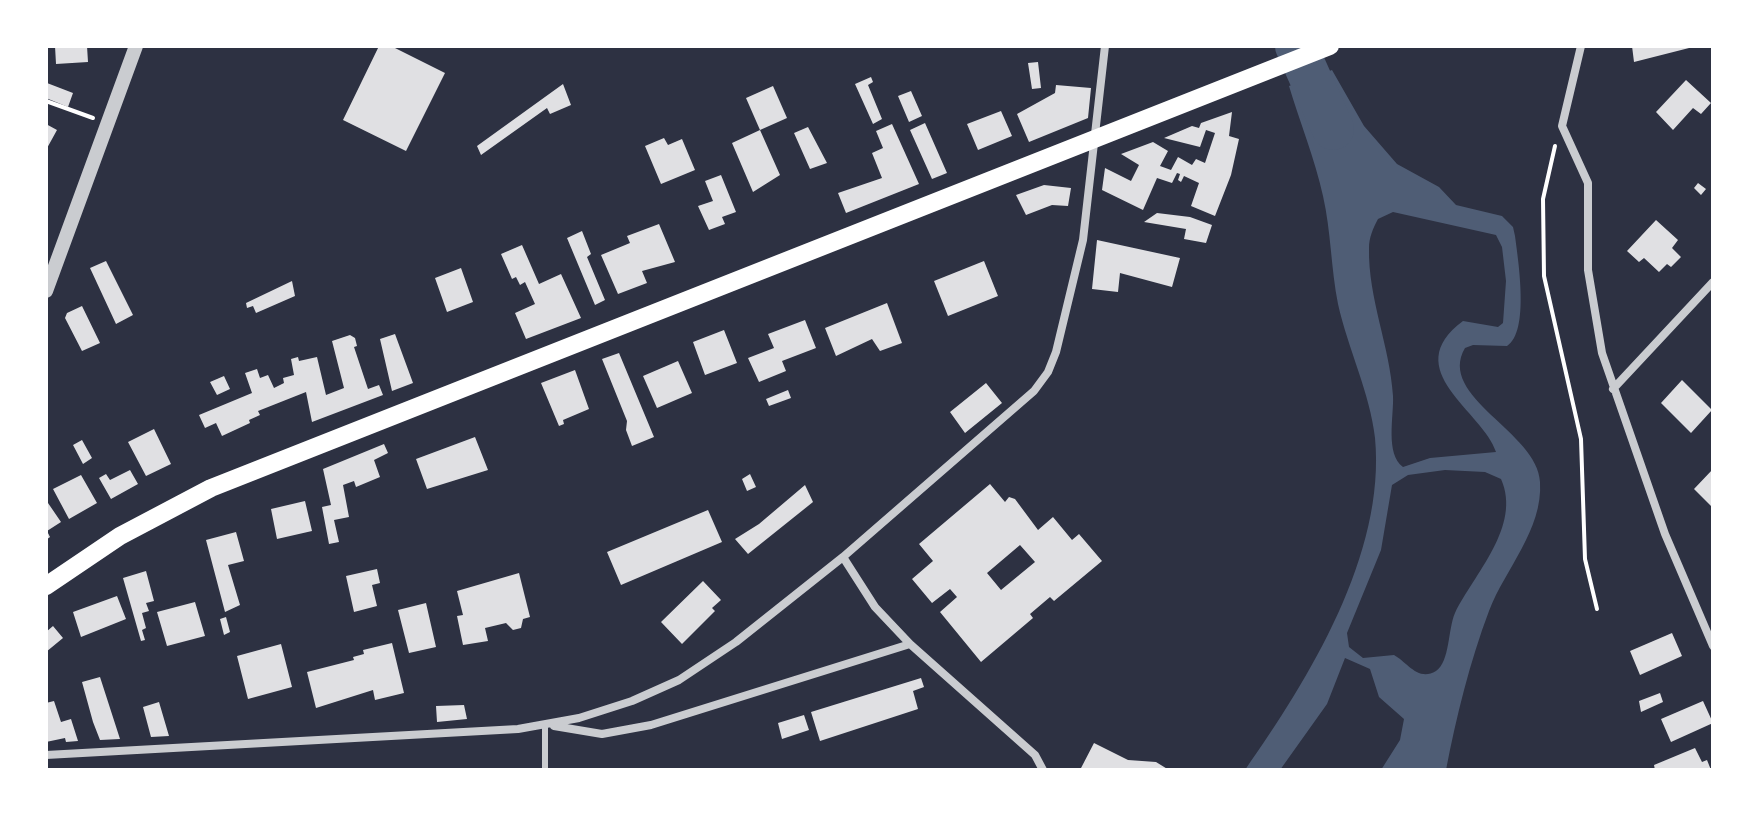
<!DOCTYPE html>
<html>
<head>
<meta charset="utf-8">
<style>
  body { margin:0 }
  #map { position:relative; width:1759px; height:816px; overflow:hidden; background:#2d3142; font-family:Commissioner,sans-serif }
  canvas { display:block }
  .frame { position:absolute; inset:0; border:48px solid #fff; pointer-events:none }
</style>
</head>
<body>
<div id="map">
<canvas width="1759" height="816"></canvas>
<div class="frame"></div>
</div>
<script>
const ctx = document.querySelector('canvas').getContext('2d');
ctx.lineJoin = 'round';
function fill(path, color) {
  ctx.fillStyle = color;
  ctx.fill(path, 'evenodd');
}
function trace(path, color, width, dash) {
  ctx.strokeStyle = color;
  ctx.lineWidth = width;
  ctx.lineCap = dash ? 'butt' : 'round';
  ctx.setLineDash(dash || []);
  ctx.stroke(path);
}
fill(new Path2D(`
  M1332 70 1364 126 1397 164 1439 187 1456 205 1502 216 1513 227 1515 236C1518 259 1530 332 1507 346L1473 345 1465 348C1436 397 1538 432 1540 482 1543 530 1505 569 1489 611 1470 661 1456 718 1446 770H1381L1400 740 1404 719 1379 697 1370 669 1345 658 1327 704 1280 770H1245C1309 679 1386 554 1375 438 1370 393 1348 349 1338 304 1331 269 1331 231 1323 196 1315 159 1300 123 1289 86ZM1393 212 1496 235 1502 247 1506 281 1503 323 1498 327 1463 321C1397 370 1483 411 1496 452L1430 458 1403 467C1385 454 1394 416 1393 396 1390 346 1368 299 1369 248 1369 238 1373 228 1378 219ZM1445 470 1485 472 1501 479C1522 526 1474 574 1455 613 1448 628 1450 662 1436 671 1418 682 1407 662 1394 655L1363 658 1349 647 1347 633 1381 550 1392 485 1408 475Z`), '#4f5d75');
trace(new Path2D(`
  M1296 46 1333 129`), '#4f5d75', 42);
fill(new Path2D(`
  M55 46H87L88 62 56 64Z
  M379 46H391L445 73 406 151 343 120Z
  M1632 46H1693V47L1634 62Z
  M1038 62 1041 88 1032 89 1028 63Z
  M871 77 873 82 868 85 882 119 873 124 855 84Z
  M1686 80 1711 103 1701 114 1693 108 1673 130 1656 112Z
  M47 83 73 93 68 107 46 98Z
  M563 84 571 105 550 114 547 108 481 155 477 146Z
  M1056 85 1091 88 1088 118 1029 142 1017 114 1055 93Z
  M773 86 787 118 760 130 746 98Z
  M911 91 922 116 909 122 898 96Z
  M1001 111 1012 136 978 150 967 124Z
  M1232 112 1229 136 1239 139 1231 175 1215 216 1191 206 1199 183 1184 176 1181 182 1178 180 1180 174 1177 173 1172 183 1157 178 1143 210 1102 190 1105 168 1131 181 1139 165 1121 154 1153 142 1168 151 1160 166 1171 170 1178 157 1192 165 1196 159 1205 163 1215 133 1206 130 1200 147 1164 138 1192 126 1199 128 1201 123Z
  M925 123 947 173 932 179 910 130Z
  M46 124 57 130 46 150Z
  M892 124 919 184 846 213 838 193 882 178 872 153 883 148 876 131Z
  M808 127 827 163 810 169 794 133Z
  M760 130 780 175 753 192 732 143Z
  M664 138 668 145 682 139 695 170 661 184 645 146Z
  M721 175 736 212 722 217 725 224 709 230 698 206 713 201 705 181Z
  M1698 183 1706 189 1701 195 1694 188Z
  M1044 185 1071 188 1068 206 1052 205 1026 215 1016 195Z
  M1157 213 1190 217 1212 225 1206 243 1184 239 1186 229 1144 222Z
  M1656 220 1678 240 1672 248 1681 257 1671 267 1667 264 1659 272 1644 258 1639 262 1627 251Z
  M659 224 675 262 642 271 647 283 618 294 601 255 630 243 627 236Z
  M582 231 591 254 587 257 605 300 595 305 567 238Z
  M1097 240 1180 258 1172 287 1120 273 1118 292 1092 289Z
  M522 245 539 284 561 274 581 318 526 339 515 313 535 304 525 282 520 285 516 277 512 279 501 254Z
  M106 261 133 315 116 324 90 268Z
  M984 261 998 296 948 316 934 281Z
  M461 268 473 302 447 312 435 278Z
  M292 281 295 296 256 313 253 306 247 308 246 303Z
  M887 303 902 343 880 351 872 339 836 356 825 328Z
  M82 306 100 343 82 351 65 318 67 313Z
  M805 320 816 348 782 361 786 371 759 382 748 358 774 348 768 334Z
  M724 330 737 363 705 375 693 342Z
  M395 334 413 383 392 391 380 339Z
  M350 335 355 338 357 346 354 347 368 389 379 385 383 395 312 422 306 392 258 411 260 415 249 420 250 423 222 436 216 423 205 428 199 415 252 393 245 373 257 369 260 378 268 375 274 388 284 383 283 378 294 375 291 359 298 357 299 361 317 357 326 395 344 388 332 341Z
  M619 353 654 437 632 446 626 430 627 421 602 359Z
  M678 361 692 393 657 408 643 376Z
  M575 370 589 409 563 420 564 424 559 426 541 383Z
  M224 376 230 389 217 395 210 382Z
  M1682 380 1712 410 1691 433 1661 403Z
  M986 383 1002 403 965 433 950 412Z
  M788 390 791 398 769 406 766 399Z
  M154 429 171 464 146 476 128 442Z
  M475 437 488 470 427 489 416 459Z
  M82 440 92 458 83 464 73 445Z
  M384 444 388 453 374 460 380 477 356 487 354 481 343 485 349 517 334 520 339 542 329 544 322 507 331 505 323 469Z
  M1713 469V508L1694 489Z
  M130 470 138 484 111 499 99 478 106 474 110 480Z
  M750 474 756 487 747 491 742 479Z
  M81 475 97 503 69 519 53 489Z
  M990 484 1005 502 1009 497 1015 499 1038 530 1053 517 1072 540 1079 534 1102 561 1054 601 1050 597 1030 614 1033 618 981 662 940 612 957 597 950 589 932 603 912 579 933 561 919 544ZM1020 545 1035 562 1001 590 987 573Z
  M805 485 813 502 748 554 735 539 759 524Z
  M305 501 312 531 277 539 271 509Z
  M48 503 61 522 47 531 50 537 46 540Z
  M708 510 722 542 621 585 607 552Z
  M236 532 244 561 228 565 240 605 225 612 206 540Z
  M377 569 380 583 372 585 377 606 354 612 346 576Z
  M146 571 154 601 146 603 149 611 142 613 146 628 142 630 145 640 141 641 123 578Z
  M519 573 530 617 523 619 521 628 513 630 506 623 485 628 488 641 463 645 457 616 463 615 457 591Z
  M703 581 721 600 712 608 715 611 682 644 661 622Z
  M117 596 126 619 81 637 73 612Z
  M195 602 205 636 167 646 157 612Z
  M426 603 436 647 409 653 398 610Z
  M226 617 230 632 224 635 220 619Z
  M53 626 63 638 46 652V632Z
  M1672 633 1682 656 1640 675 1630 651Z
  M392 643 404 693 375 700 373 690 316 708 307 672 354 660 353 657 364 654 363 650Z
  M281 644 292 687 248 699 237 656Z
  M100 677 120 739 100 740 93 722 82 682Z
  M921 678 924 687 913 691 918 709 820 741 811 712Z
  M1660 693 1663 702 1641 712 1639 701Z
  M54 701 61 722 71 719 78 741 66 742 65 738 46 742V703Z
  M1703 701 1713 723 1671 742 1661 719Z
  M159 702 169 736 151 737 143 707Z
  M464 705 467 719 437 722 436 706Z
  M804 715 809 730 782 739 778 723Z
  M1094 743 1128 760 1156 762 1169 770H1080Z
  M1695 748 1702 762 1707 760 1711 770H1655L1654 765Z`), '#e0e0e3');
trace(new Path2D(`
  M46 101 93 118
  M1555 146 1543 199 1544 276 1581 439 1585 559 1597 609`), '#fff', 4);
trace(new Path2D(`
  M545 770V724`), '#caccd0', 6);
trace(new Path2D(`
  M1581 46 1562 126 1588 183V270L1602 353 1665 534 1713 646
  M1613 389 1713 282
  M843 557 875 607 910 644 1035 755 1043 770
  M554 726 602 734 651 725 910 644
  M46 755 518 729 579 718 632 701 679 680 736 642 843 557 1034 391 1048 372 1056 352 1083 240 1105 46`), '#caccd0', 8);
trace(new Path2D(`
  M46 291 136 46`), '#caccd0', 14);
trace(new Path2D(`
  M46 586 120 536 211 488 1330 46`), '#fff', 18);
</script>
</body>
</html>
